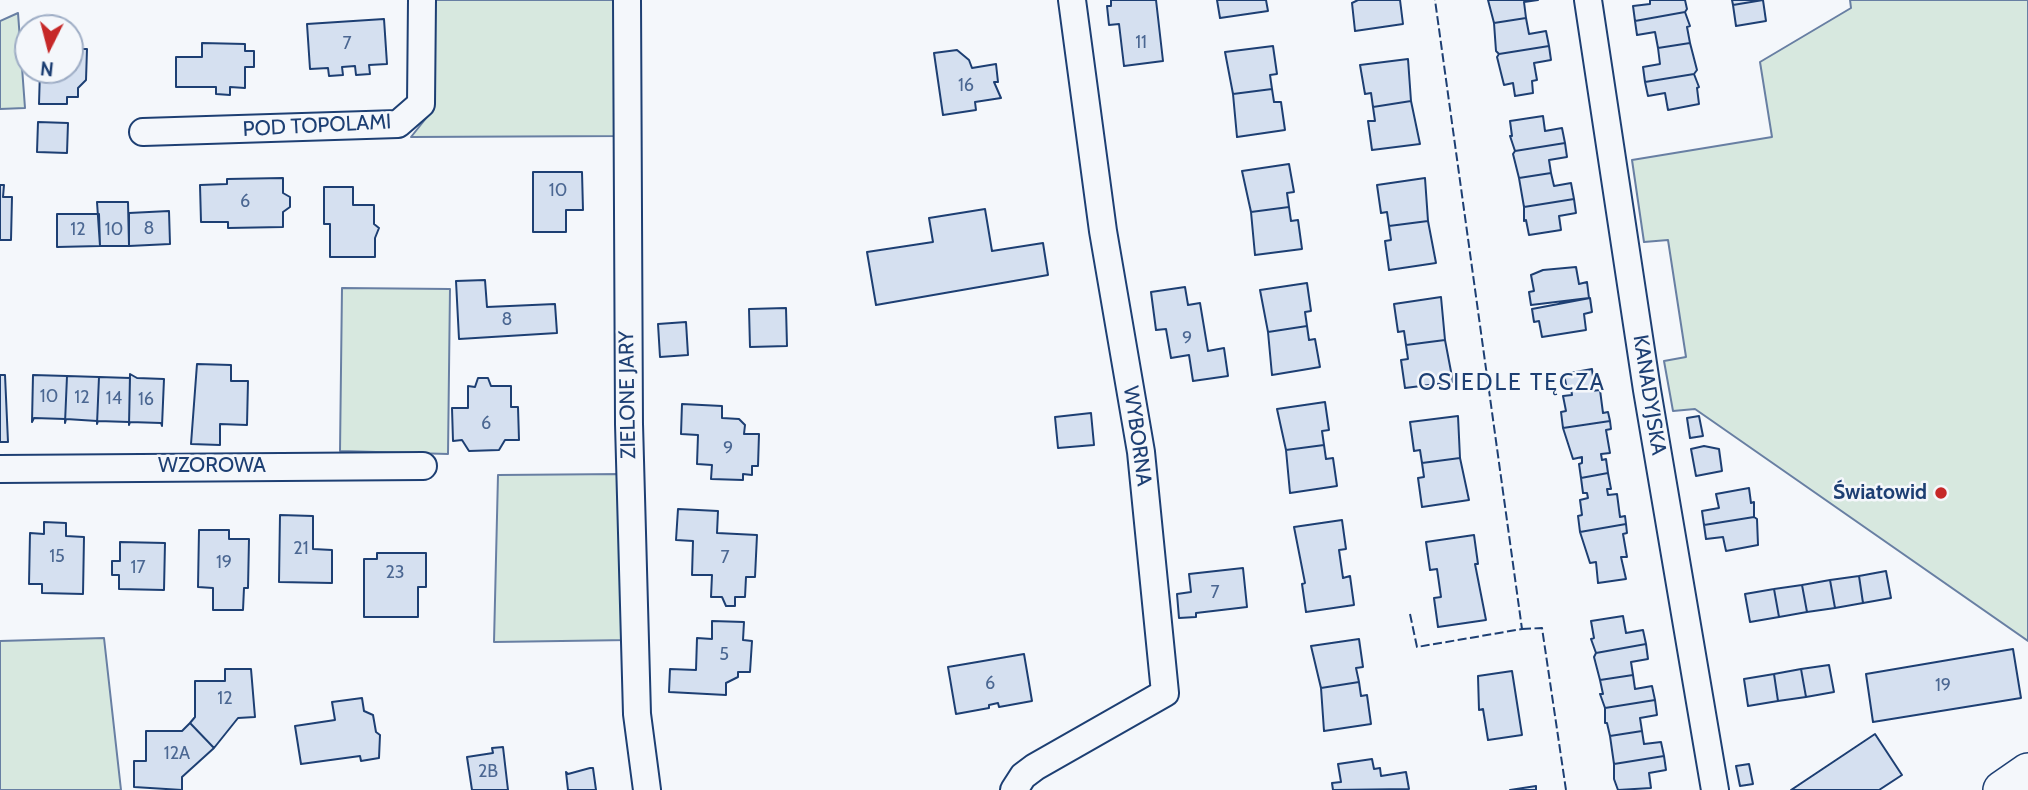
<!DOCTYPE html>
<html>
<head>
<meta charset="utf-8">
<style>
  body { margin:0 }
  #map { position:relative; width:2028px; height:790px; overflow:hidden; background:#f4f7fb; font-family:Cabin,sans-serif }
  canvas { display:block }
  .north { position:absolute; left:14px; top:14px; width:70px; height:70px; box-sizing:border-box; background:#f4f7fb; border:2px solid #9eadc5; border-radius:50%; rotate:186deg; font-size:19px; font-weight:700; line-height:28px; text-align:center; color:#1d3f73 }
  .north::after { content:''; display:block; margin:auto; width:24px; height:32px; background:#c62828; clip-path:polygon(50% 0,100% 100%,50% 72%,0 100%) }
</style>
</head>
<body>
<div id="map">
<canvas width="2028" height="790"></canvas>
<div class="north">N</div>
</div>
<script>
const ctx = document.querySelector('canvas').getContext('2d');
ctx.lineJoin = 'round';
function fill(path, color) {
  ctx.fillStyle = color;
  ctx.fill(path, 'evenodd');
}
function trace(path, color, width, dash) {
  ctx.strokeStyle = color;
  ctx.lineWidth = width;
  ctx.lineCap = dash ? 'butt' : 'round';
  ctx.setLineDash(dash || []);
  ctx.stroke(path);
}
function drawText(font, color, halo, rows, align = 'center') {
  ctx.font = font + ' Cabin,sans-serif';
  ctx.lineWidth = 5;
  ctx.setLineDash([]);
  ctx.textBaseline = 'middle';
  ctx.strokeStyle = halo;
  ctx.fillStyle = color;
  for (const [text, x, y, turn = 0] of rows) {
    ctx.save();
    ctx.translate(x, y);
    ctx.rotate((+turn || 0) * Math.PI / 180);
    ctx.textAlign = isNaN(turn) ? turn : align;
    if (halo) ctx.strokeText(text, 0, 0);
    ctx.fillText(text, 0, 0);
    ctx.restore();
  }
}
const green = new Path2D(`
  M434 0H621L622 136 411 137 431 112Z
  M1850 0H2028V641L1695 409 1673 411 1664 361 1686 357 1668 240 1644 242 1632 160 1772 137 1760 62 1851 8Z
  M18 13 25 108 0 109V21Z
  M342 288 450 289 448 454 340 451Z
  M622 474 629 640 494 642 498 475Z
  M104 638 121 790H0V641Z`);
fill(green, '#d7e8df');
trace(green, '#687fa3', 2);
const building = new Path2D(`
  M1111 0H1156L1163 61 1124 66 1119 24 1109 25 1107 6H1111Z
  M1217 0H1266L1268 11 1220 18Z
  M1358 0H1400L1403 24 1355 31 1352 3Z
  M1488 0H1538L1524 2 1526 18 1494 23Z
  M1650 0H1685L1687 9 1685 12 1635 21 1633 6 1650 4Z
  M1732 0H1763L1733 5Z
  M1763 0 1766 21 1736 26 1733 5Z
  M1685 12 1690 26 1687 27 1690 43 1658 48 1655 32 1637 35 1635 21Z
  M1526 18 1529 34 1546 31 1549 46 1499 54 1496 51 1494 23Z
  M384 19 387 64 369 65 370 74 356 75 355 66 342 67 343 75 329 76 328 68 310 69 307 24Z
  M202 43 245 44V51H254V67H245V88L230 87V95L216 94V87H176V57H202Z
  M1690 43 1697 70 1694 74 1645 82 1643 67 1660 64 1658 48Z
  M1273 46 1277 74 1270 75 1272 89 1233 94 1225 52Z
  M1549 46 1551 60 1534 63 1537 80 1532 81 1533 93 1515 96 1513 83 1504 85 1497 57 1499 54Z
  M70 49H87L86 80 78 88V97H67V104H39L40 70H70Z
  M957 50 969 60 972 68 996 64 998 82H994L1001 98 975 102 976 110 943 115 934 53Z
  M1408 59 1411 101 1373 107 1371 93 1365 94 1360 65Z
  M1694 74 1699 87 1697 88 1699 104 1668 110 1665 93 1648 96 1645 82Z
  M1272 89 1274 102H1281L1285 130 1237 137 1233 94Z
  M1411 101 1420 144 1372 150 1368 121H1375L1373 107Z
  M1543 116 1545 131 1562 128 1565 143 1515 151 1510 136H1512L1510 121Z
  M38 122 68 123 67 153 37 152Z
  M1565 143 1567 157 1549 160 1551 173 1519 178 1513 154 1515 151Z
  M1289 164 1294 192 1287 193 1289 207 1251 212 1242 171Z
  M533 172H582L583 210H566V232H533Z
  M1551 173 1554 186 1571 183 1574 199 1524 207 1519 178Z
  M283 178V193L290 197V207L283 212V227L228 228V222H201L200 185 227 184V179Z
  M1425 178 1428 221 1389 226 1387 212 1381 213 1377 185Z
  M0 185H4L3 197H12L11 240H0Z
  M324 187H353V205H374V224L379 228 375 238V257H330V224H324Z
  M1574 199 1576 213 1559 216 1561 230 1529 235 1526 220 1524 221V207Z
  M97 202H128L129 246H100Z
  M1289 207 1291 221 1298 220 1302 249 1255 255 1251 212Z
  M985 209 992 251 1043 243 1048 275 876 305 867 252 933 242 929 218Z
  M169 211 170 244 129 246V213Z
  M57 214H99L100 246 57 247Z
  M1428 221 1436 263 1389 270 1385 241 1391 240 1389 226Z
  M1576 267 1579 284 1587 282 1589 298 1531 305 1529 292 1534 291 1531 275 1543 270Z
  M485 280 487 307 555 304 557 333 459 339 456 281Z
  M1307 283 1311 311 1305 312 1307 326 1268 332 1260 290Z
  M1185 287 1188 305 1200 303 1208 351 1224 348 1228 376 1193 381 1189 355 1171 358 1166 329 1156 330 1151 292Z
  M1441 297 1445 340 1406 345 1404 331 1398 332 1394 304Z
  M1590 298 1592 312 1584 314 1586 330 1542 337 1539 321 1534 322 1532 309Z
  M786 308 787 346 750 347 749 309Z
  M686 322 688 355 660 357 658 324Z
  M1307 326 1309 340 1315 339 1320 367 1272 375 1268 332Z
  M1445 340 1453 382 1405 388 1401 360 1408 359 1406 345Z
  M197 364 231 365V381H248L247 425 220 424V445L191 444Z
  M1592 369 1594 385 1590 386 1591 391 1600 390 1603 413 1608 412 1610 421 1563 428 1561 412 1566 411 1563 396 1572 395 1571 389 1567 390 1564 374Z
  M130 374 137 378 164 379 162 426 161 423 130 422 129 425Z
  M0 375H5L8 442H0Z
  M33 375 67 376 65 423V419L34 418 32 422Z
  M67 376 99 377 97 424V421L66 419 65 423Z
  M99 377 130 378 129 425V422L98 421 97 424Z
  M478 378H488L491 386H511V407H518L519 440H505L499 450 469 451 462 440 453 441 452 408H468V386L475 387Z
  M1325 402 1329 430 1322 431 1324 445 1286 450 1277 409Z
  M682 404 722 406V418L739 419 745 425 744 434H759L758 466H752V475L743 474V480L711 479 712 465 697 464 698 435 681 434Z
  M1091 413 1094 445 1058 448 1055 417Z
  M1458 416 1460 458 1422 463 1420 450 1414 451 1410 422Z
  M1699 416 1703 436 1690 438 1687 418Z
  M1610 421 1611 429 1606 430 1610 453 1601 454 1602 460 1606 459 1608 473 1581 478 1579 464 1582 463V457L1573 459 1563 428Z
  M1324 445 1326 459 1333 458 1337 486 1290 493 1286 450Z
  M1704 446 1719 449 1722 471 1696 476 1691 449Z
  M1460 458 1469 500 1422 507 1418 478 1424 477 1422 463Z
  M1608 473 1611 489H1607L1608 495 1617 494 1620 517 1625 516 1626 524 1580 532 1578 516 1582 515 1580 500 1588 498 1587 493H1583L1581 478Z
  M1749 488 1751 503 1754 502V517L1704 525 1702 511 1719 508 1716 494Z
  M678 509 718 511 717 533 757 535 755 577H746L745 597H735V606H726L722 597H711L712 575H692L693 541 676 540Z
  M280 515 313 516V549L332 550V583L279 582Z
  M1754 517 1757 519 1758 545 1726 551 1723 537 1706 539 1704 525Z
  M1342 520 1346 549 1339 550 1343 578 1350 576 1354 605 1306 612 1302 584 1305 583 1294 527Z
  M44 522 66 523V536L84 537 83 594 42 593V584H29L30 533 44 534Z
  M1626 524 1627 533 1623 534 1627 557H1621L1626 579 1598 583 1596 562 1590 563 1580 532Z
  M199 530H229V539H249L248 588H244L243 610H213V588L198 587Z
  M1474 535 1478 564H1475L1486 620 1438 627 1434 598 1441 597 1437 569 1430 570 1426 542Z
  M120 542 165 543 164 590 119 589V575H112V561H120Z
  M377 553H426V587H418V617H364V559H377Z
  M1243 568 1247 607 1196 613V617L1179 618 1177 594 1191 592 1189 574Z
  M1886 571 1891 598 1863 603 1859 576Z
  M1859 576 1863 603 1835 608 1830 580Z
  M1830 580 1835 608 1807 612 1802 585Z
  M1802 585 1807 612 1779 617 1774 589Z
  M1774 589 1779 617 1750 622 1745 594Z
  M1623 616 1626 633 1643 630 1646 644 1596 653 1591 639 1594 638 1591 621Z
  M712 621 744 622 743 640 752 641 750 672H738V677L726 683V695L669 692 670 669 696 670 697 638 712 639Z
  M1359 639 1363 667 1356 668 1359 682 1321 688 1311 646Z
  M1646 644 1648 659 1631 662 1633 675 1600 680 1594 657 1596 653Z
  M2013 649 2021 698 1873 722 1866 674Z
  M1024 654 1032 701 999 707 998 703 989 705V708L956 714 948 667Z
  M1829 665 1834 692 1806 697 1801 669Z
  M225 669H251L255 717 238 718 214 748 190 723 195 717V681H225Z
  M1801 669 1806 697 1778 701 1774 674Z
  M1512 671 1522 735 1488 740 1483 709 1479 710 1478 676Z
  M1774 674 1778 701 1748 706 1744 679Z
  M1633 675 1635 689 1652 686 1655 700 1605 708 1600 694H1603L1600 680Z
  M1359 682 1361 696 1367 695 1371 724 1324 731 1321 688Z
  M362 698 364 711 373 715 376 732 380 735 379 758 361 761 360 756 301 764 295 726 335 720 332 702Z
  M1655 700 1657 715 1640 718 1642 731 1610 736 1607 723H1605V708Z
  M190 723 214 748 182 777V790L134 787V761H146V731H182Z
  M1642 731 1644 744 1661 742 1664 756 1614 764 1610 736Z
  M1875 734 1902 775 1879 790H1791Z
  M503 747 508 790H472L467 757 493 753 492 748Z
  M1664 756 1666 770 1649 773 1651 788 1618 790 1614 779V764Z
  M1372 759 1374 769 1380 768 1381 776 1406 772 1409 789 1333 790 1332 783 1341 782 1338 764Z
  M1749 764 1753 784 1740 786 1736 766Z
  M590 768H593L596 790H568L566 772 568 774Z
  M1536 786V790H1510Z`);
fill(building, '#d5e0f0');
trace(building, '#1d3f73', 2);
const street = new Path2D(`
  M627 0 629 424 637 714 647 790
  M1588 0 1647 390 1715 790
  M143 132 398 124 421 104 422 0
  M0 469 423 466
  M1014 790 1023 776 1035 767 1165 693 1141 452 1103 231 1072 0`);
const secondary = new Path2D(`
  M2002 790 2028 772`);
trace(street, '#1d3f73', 30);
trace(secondary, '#1d3f73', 40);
trace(street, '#f4f7fb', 26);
trace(secondary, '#f4f7fb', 37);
trace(new Path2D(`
  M1410 614 1417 647 1522 629 1435 0
  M1522 629 1542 628 1566 790`), '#1d3f73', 2, [9, 3.5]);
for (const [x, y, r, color] of [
  [1941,493,7,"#c62828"]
]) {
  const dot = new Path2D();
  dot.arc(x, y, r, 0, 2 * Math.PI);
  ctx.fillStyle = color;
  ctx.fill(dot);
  trace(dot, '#f4f7fb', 2.5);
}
drawText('18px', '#4b6792', null, [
  ["11",1141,43],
  ["7",347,44],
  ["16",966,86],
  ["10",558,191],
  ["6",245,202],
  ["8",149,229],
  ["12",78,230],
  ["10",114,230],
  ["8",507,320],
  ["9",1187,339],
  ["10",49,397],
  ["12",82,398],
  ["14",114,399],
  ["16",146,400],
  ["6",486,424],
  ["9",728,449],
  ["21",301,549],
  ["15",57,557],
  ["7",725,558],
  ["19",224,563],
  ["17",138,568],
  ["23",395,573],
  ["7",1215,593],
  ["5",724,655],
  ["6",990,684],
  ["19",1943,686],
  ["12",225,699],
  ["12A",177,754],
  ["2B",488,772]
]);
drawText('21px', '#1d3f73', '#f4f7fb', [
  ["POD TOPOLAMI",317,126,-3],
  ["ZIELONE JARY",628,395,-91],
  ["KANADYJSKA",1649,395,81],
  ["WYBORNA",1137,436,82],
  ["WZOROWA",212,466]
]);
drawText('bold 21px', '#1d3f73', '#f4f7fb', [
  ["Światowid",1927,493]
], 'right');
ctx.letterSpacing = '2px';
drawText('23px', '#1d3f73', '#f4f7fb', [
  ["OSIEDLE TĘCZA",1512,383]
]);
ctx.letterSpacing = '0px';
</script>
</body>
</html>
